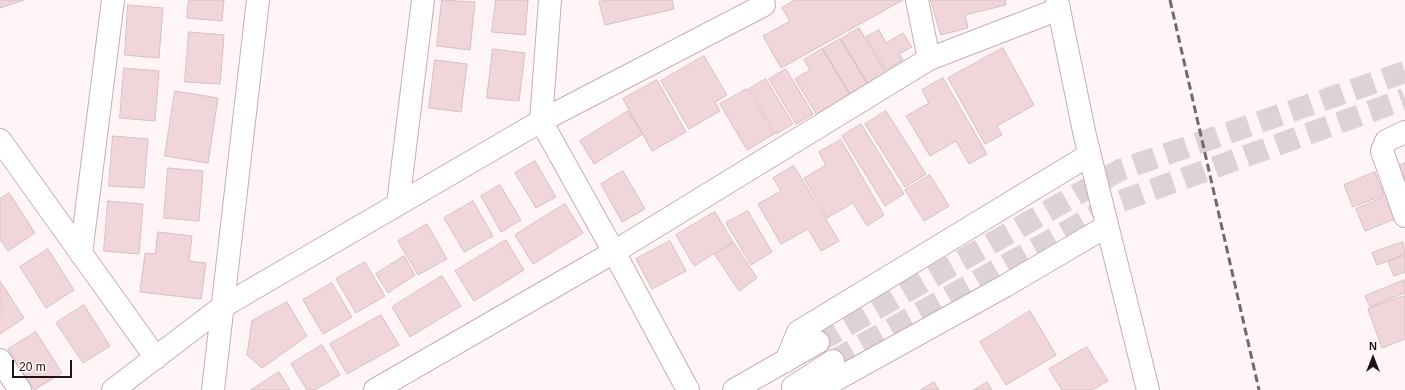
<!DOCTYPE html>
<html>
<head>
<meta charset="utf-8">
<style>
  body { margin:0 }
  #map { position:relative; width:1405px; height:390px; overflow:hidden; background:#fff4f6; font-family:Helvetica,sans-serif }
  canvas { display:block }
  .north { position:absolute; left:1353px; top:338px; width:40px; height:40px; -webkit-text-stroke:3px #fff4f6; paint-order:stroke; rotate:0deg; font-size:11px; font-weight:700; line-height:16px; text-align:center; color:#1d1416 }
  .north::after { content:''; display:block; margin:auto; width:14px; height:18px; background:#1d1416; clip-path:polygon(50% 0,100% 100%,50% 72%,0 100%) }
  .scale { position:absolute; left:12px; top:360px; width:60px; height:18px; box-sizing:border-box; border:2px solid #1d1416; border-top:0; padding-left:5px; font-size:12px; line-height:14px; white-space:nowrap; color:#1d1416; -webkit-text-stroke:3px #fff4f6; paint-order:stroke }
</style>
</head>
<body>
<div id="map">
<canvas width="1405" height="390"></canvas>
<div class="north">N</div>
<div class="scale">20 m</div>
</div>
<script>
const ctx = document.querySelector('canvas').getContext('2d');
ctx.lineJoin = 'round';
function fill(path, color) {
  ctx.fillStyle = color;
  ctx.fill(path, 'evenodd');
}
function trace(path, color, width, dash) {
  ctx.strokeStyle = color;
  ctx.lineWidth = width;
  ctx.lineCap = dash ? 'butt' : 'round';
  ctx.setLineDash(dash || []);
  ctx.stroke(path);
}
const building = new Path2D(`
  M0 0H24L0 8Z
  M189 0H224L222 21 187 18Z
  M442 0 475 2 470 50 437 46Z
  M496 0H528L525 35 492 32Z
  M607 0H672L674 9 605 25 599 2Z
  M795 0H903L781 68 763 36 790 21 782 8Z
  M931 0H1005L1006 5 965 15 968 28 941 35Z
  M128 5 163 8 159 58 125 55Z
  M859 28 886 73 868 84 841 39Z
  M879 30 886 43 903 33 912 47 899 54 903 60 886 70 866 37Z
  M189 32 224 35 220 84 185 82Z
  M840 39 867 84 850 94 823 49Z
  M1003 48 1034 105 997 126 1002 135 985 144 948 78Z
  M493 49 525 53 519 101 487 98Z
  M822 49 850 95 817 115 795 79 810 70 804 60Z
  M704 56 727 95 715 102 720 111 689 129 661 81Z
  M435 60 467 64 461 112 429 108Z
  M124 68 159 71 155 121 120 118Z
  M786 69 813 114 796 124 769 79Z
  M943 78 987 154 969 164 956 141 930 156 906 116 929 103 922 90Z
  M766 79 793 124 776 134 749 89Z
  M657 80 686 132 652 151 623 99Z
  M747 89 774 134 747 150 720 104Z
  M175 91 218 98 208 163 165 156Z
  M628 111 643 134 594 164 580 141Z
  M886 111 926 174 905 187 865 124Z
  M861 124 904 194 885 206 842 136Z
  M113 136 148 139 144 188 109 186Z
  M841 140 884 215 867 226 853 203 827 218 804 178 826 165 819 152Z
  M535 161 556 197 536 208 515 173Z
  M1405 163V186L1392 168Z
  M794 166 839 241 821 251 808 229 781 244 758 204 781 191 773 178Z
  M168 168 203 171 199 221 164 218Z
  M623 171 645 209 622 222 601 184Z
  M1375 172 1384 195 1353 207 1344 185Z
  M930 175 949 206 924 221 905 190Z
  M500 185 521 220 501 232 481 196Z
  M9 193 35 233 8 251 0 239V199Z
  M1387 196 1395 219 1365 231 1356 209Z
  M108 201 143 204 139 254 104 251Z
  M473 201 493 236 464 252 444 218Z
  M565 204 583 233 533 264 515 235Z
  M748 211 772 252 751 265 726 223Z
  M715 212 733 242 694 266 676 235Z
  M427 224 447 259 418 275 398 241Z
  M158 232 192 236 189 261 206 263 201 299 140 292 145 253 155 254Z
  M506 240 524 270 474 301 455 271Z
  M670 241 686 271 652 289 636 259Z
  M1403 242 1405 254 1377 265 1372 253Z
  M734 243 757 278 739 291 715 255Z
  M48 249 74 290 46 308 20 267Z
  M404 256 415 275 388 293 376 274Z
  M1405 256V272L1394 276 1388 262Z
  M365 262 385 296 356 313 336 279Z
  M442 276 461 306 410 337 392 307Z
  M1405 280V293L1370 307 1365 296Z
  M0 281 24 318 0 334Z
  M332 283 352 317 323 334 303 300Z
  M1405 296V339L1382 348 1368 309Z
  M287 302 307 336 262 368 247 355 252 321Z
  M84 305 110 346 83 363 56 323Z
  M1030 311 1056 355 1006 385 980 342Z
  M381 315 399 345 347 374 330 344Z
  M36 332 62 373 34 390 8 349Z
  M322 345 340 375 315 390H307L291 364Z
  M1087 347 1108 381 1092 390H1062L1049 369Z
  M279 372 290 390H251Z
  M934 382 939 390H921Z
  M987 382 992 390H974Z`);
fill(building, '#f0d6da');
trace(building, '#d7bec2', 1);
trace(new Path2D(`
  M818 342 1120 170 1405 72
  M833 361 1121 201 1405 99`), '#ddd2d4', 22, [22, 11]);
const street = new Path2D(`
  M929 59 1059 9
  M541 121 764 5 763 0
  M541 121 550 0
  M1405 132 1386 141 1382 151 1405 216
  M0 140 156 358
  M398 204 423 0
  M81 254 113 0
  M0 360 20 390
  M113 390 222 307 541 121 614 252 375 390
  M213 390 258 0
  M688 390 614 252 929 59 917 0`);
const secondary = new Path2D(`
  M1057 0 1085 136 1148 390`);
const primary = new Path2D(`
  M786 361 798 332 1089 155
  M801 382 819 389 1005 286 1107 226
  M793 387 833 361
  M734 390 818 342`);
trace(street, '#c6aeb2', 24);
trace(secondary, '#c6aeb2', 24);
trace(primary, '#c6aeb2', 24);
trace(street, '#fff', 22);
trace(secondary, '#fff', 22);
trace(primary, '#fff', 22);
trace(new Path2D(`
  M1170 0 1259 390`), '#73696b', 3, [8, 4]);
</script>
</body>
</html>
